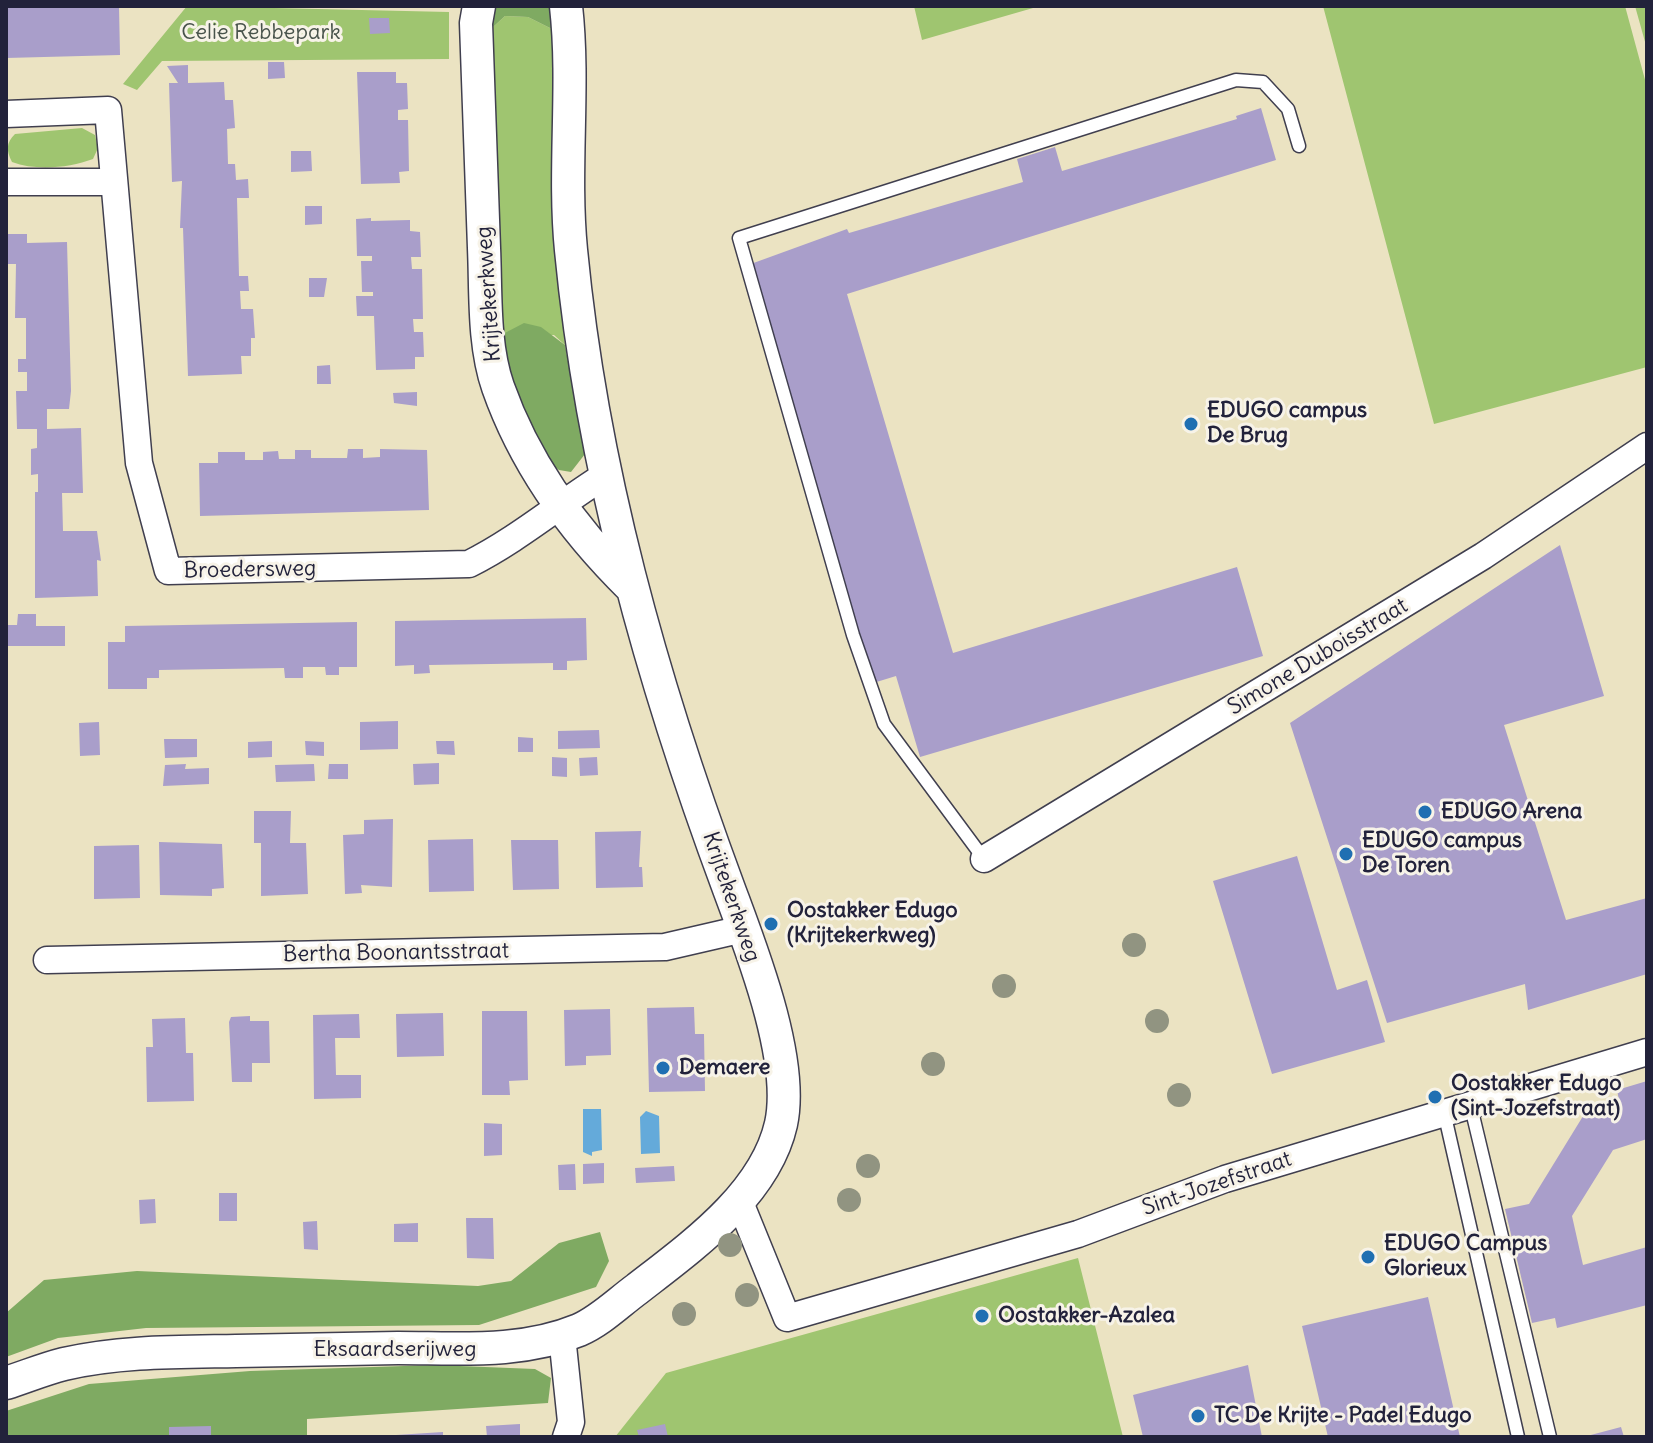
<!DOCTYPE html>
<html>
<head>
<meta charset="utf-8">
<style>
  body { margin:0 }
  #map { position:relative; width:1653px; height:1443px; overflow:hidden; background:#ebe3c2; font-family:Delius,sans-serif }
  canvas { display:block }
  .frame { position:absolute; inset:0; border:8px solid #22223b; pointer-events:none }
</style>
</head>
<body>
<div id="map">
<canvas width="1653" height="1443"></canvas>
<div class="frame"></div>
</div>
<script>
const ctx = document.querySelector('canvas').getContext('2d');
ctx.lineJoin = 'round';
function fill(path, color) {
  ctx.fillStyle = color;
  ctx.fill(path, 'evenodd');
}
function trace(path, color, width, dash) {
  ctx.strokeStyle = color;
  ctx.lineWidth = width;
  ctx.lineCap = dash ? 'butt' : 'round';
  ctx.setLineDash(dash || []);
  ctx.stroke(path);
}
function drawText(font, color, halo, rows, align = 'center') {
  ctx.font = font + ' Delius,sans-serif';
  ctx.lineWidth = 6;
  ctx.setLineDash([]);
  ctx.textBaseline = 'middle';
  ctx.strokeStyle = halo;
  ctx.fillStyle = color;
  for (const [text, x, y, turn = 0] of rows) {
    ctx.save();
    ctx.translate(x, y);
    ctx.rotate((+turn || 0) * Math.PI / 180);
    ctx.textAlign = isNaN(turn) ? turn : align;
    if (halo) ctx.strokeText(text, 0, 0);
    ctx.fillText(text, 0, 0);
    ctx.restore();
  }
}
fill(new Path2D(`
  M187 6 449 12V59L162 61 137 90 123 84Z
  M914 6H1040L922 40Z
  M1323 6H1625L1647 87V367L1434 424Z
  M1635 6H1647V49Z
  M505 16 528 17 554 30 555 249 565 345 554 335H501L492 28Z
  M82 128 95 135 98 148 93 159C69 168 36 171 12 162 6 150 6 143 15 134Z
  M1078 1258 1123 1437H615L666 1373Z`), '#9fc570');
fill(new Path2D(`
  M494 6H552L554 30 528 17 505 16 492 28Z
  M524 323 541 327 565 345 585 454 571 472 559 470 547 461 510 382 501 335Z
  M600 1232 609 1261 596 1287 479 1325 146 1328 58 1338 6 1357V1313L44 1280 137 1271 478 1286 511 1281 559 1243Z
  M435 1365 535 1369 551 1378 548 1403 307 1419V1437H6V1411L89 1384 250 1371Z`), '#7faa62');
fill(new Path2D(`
  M583 1109H601L602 1150 592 1152V1156L583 1152Z
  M646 1111 659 1116 660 1153 641 1154 640 1117Z`), '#64aada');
fill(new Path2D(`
  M6 6H119L120 55 6 58Z
  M369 18H389L390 33 370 34Z
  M268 62H284L285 78 268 79Z
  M188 65V83L224 82 225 100H233L235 128 227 129 228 164H235L236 180 248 179 249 198H237L239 276H248L249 291H240L241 309H253L255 338H251V356H241L242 374 188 376 183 228H180L182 181 172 182 169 83H178L167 66Z
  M357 72H396V83H407L408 109 398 110V120H408L409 171 399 172 400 183 361 184Z
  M1261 108 1276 160 847 294 953 653 1237 567 1263 656 920 757 896 676 870 684 748 265 847 229 849 233 1023 182 1017 159 1055 147 1062 171 1237 119 1236 116Z
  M291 151H311L312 171 291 172Z
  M305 206H322V224L305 225Z
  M371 218V221L410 220V231L420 232 421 257H411L412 269H422L423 319H413L414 332H423L424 357H415V369L376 370 374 316H357L356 296H373V292H362L361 261H372V256H357L356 219Z
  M6 234H27V243L67 242 71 391 69 409H47V429L81 428 83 493H62L63 531H97L101 561 97 560 98 596 35 598V492H38V474L31 475V449L37 448V429H17L16 391H27V372H18V359H26V318H15L16 264H6Z
  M309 278H327L324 297H309Z
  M330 365 331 384H317V366Z
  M417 392V406L394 403 393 393Z
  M348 449H363V458L380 457V449L427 450 429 510 200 516 199 463H218V452H245V460H263V452L278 451 279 459H295V450H311V458H347Z
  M1560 545 1604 696 1504 725 1566 920 1647 898V974L1528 1010 1525 984 1387 1023 1290 723Z
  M18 614H36V626H65V646H6V625H17Z
  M586 618 587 660 567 661V670H553V663L429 665 430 673 414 674V665L395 666V621Z
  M357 622V667H339V675H326L325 667H303V678H285L284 668 159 670V678H147V689H108V642H125V626Z
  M398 721V749L360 750V722Z
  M99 722 100 755 80 756 79 723Z
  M599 730 600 748 558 749V731Z
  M518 737 533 738V752H518Z
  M164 739H197V757L165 758Z
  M272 741V757L248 758V742Z
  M305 741 324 742V756L306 755Z
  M436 741H454L455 755 437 754Z
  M552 757 567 758V777L552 776Z
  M597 757 598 775 580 776 579 758Z
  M439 763V784L414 785 413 764Z
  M186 764 185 769 209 768V784L163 786 165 765Z
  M314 764 315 781 276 782 275 765Z
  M329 764H348V779H328Z
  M254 811H291L290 843H306L308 894 261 896V843H254Z
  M393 819 392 887 361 885 362 893 345 894 343 835 364 834V820Z
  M641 831 639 867H642L643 887 596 888 595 832Z
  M473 839 474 891 429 892 428 840Z
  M511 840H558L559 889 513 890Z
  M159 842 222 844 224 888 212 889V896L160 895Z
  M139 845 140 898 94 899V846Z
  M1297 856 1337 990 1367 980 1385 1042 1272 1074 1213 881Z
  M694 1007 695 1034H704L705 1091 649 1092 647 1008Z
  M610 1009 611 1055 586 1056V1065L565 1066 564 1010Z
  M482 1011H527L528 1080 509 1081 510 1095H482Z
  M443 1013 444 1056 397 1057 396 1014Z
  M359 1014 360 1038H335L336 1075H361V1098L314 1099 313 1015Z
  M250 1016V1021H269L270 1063H252V1082H232L229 1022 231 1017Z
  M185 1018 186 1053H193L194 1101 147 1102 146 1047H153L152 1019Z
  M1647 1081V1139L1613 1150 1572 1216 1583 1265 1647 1247V1305L1557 1328 1555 1318 1532 1323 1505 1209 1529 1204 1588 1108 1619 1100 1617 1090Z
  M484 1123 502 1124V1155L484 1156Z
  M604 1163V1183L583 1184V1164Z
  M575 1164 576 1190H559L558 1165Z
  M674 1166 675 1181 636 1183 635 1168Z
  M219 1193H237V1221H219Z
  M155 1199 156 1223 140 1224 139 1200Z
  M466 1218H493L494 1259 467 1258Z
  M317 1221 318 1250 304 1249 303 1222Z
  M418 1223V1242H394V1224Z
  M1428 1297 1460 1437H1328L1302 1326Z
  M1248 1365 1262 1437H1143L1133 1395Z
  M520 1424V1437H487L486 1426Z
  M665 1424 668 1437H639L637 1430Z
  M211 1426V1437H169V1427Z
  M1621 1427 1624 1437H1588L1587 1436Z
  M443 1432V1437H396V1435Z`), '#a99eca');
const service = new Path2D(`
  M984 859 884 724 853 635 739 238 1236 80 1263 82 1288 109 1299 146
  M1470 1103 1550 1437
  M1444 1112 1518 1437`);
const minor = new Path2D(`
  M6 114 108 110 139 463 168 571 469 564C517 540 558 505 604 476
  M6 182H114
  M984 859 1483 556 1647 446
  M47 960 665 947 743 929
  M739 1200 787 1318 1078 1234 1225 1179 1647 1052
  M562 1336 571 1422 566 1437`);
const tertiary = new Path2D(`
  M479 6 476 23C479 98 482 173 484 248 486 292 483 344 498 387 525 464 574 531 632 588
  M6 1383C25 1377 44 1369 64 1364 121 1351 178 1352 236 1351 290 1350 344 1349 398 1348 458 1348 521 1354 579 1330 600 1321 618 1303 637 1289 691 1247 765 1195 781 1124 795 1060 752 951 729 889 652 682 592 469 571 250 563 169 575 86 566 6`);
trace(service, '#403f4f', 15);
trace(minor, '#403f4f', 29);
trace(tertiary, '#403f4f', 35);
trace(service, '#fff', 12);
trace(minor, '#fff', 26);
trace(tertiary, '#fff', 32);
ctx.fillStyle = '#919481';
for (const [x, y] of [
  [1134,945],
  [1004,986],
  [1157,1021],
  [933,1064],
  [1179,1095],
  [868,1166],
  [849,1200],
  [730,1245],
  [747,1295],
  [684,1314]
]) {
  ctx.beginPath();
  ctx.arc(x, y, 12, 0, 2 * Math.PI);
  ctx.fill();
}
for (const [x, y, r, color] of [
  [1191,424,8,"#1f6fb2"],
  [1425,812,8,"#1f6fb2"],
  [1346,854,8,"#1f6fb2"],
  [771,924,8,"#1f6fb2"],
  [663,1068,8,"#1f6fb2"],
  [1435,1097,8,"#1f6fb2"],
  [1368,1257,8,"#1f6fb2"],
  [982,1316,8,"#1f6fb2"],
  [1198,1416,8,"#1f6fb2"]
]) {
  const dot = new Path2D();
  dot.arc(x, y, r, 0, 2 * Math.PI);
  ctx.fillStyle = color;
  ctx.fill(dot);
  trace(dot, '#f7f3e8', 3);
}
drawText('22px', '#48534b', '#f7f3e8', [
  ["Celie Rebbepark",261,33]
]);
drawText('22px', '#22223b', '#f7f3e8', [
  ["Krijtekerkweg",489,294,-94],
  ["Broedersweg",250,570,-1],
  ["Simone Duboisstraat",1318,657,-31],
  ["Krijtekerkweg",731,897,71],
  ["Bertha Boonantsstraat",396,953,-1],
  ["Sint-Jozefstraat",1217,1184,-19],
  ["Eksaardserijweg",395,1350]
]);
drawText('bold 22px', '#22223b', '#f7f3e8', [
  ["EDUGO campus",1207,411],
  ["De Brug",1207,436],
  ["EDUGO Arena",1441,812],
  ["EDUGO campus",1362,841],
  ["De Toren",1362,866],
  ["Oostakker Edugo",787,911],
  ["(Krijtekerkweg)",787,936],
  ["Demaere",679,1068],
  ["Oostakker Edugo",1451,1084],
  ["(Sint-Jozefstraat)",1451,1109],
  ["EDUGO Campus",1384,1244],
  ["Glorieux",1384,1269],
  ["Oostakker-Azalea",998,1316],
  ["TC De Krijte - Padel Edugo",1214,1416]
], 'left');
</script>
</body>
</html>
